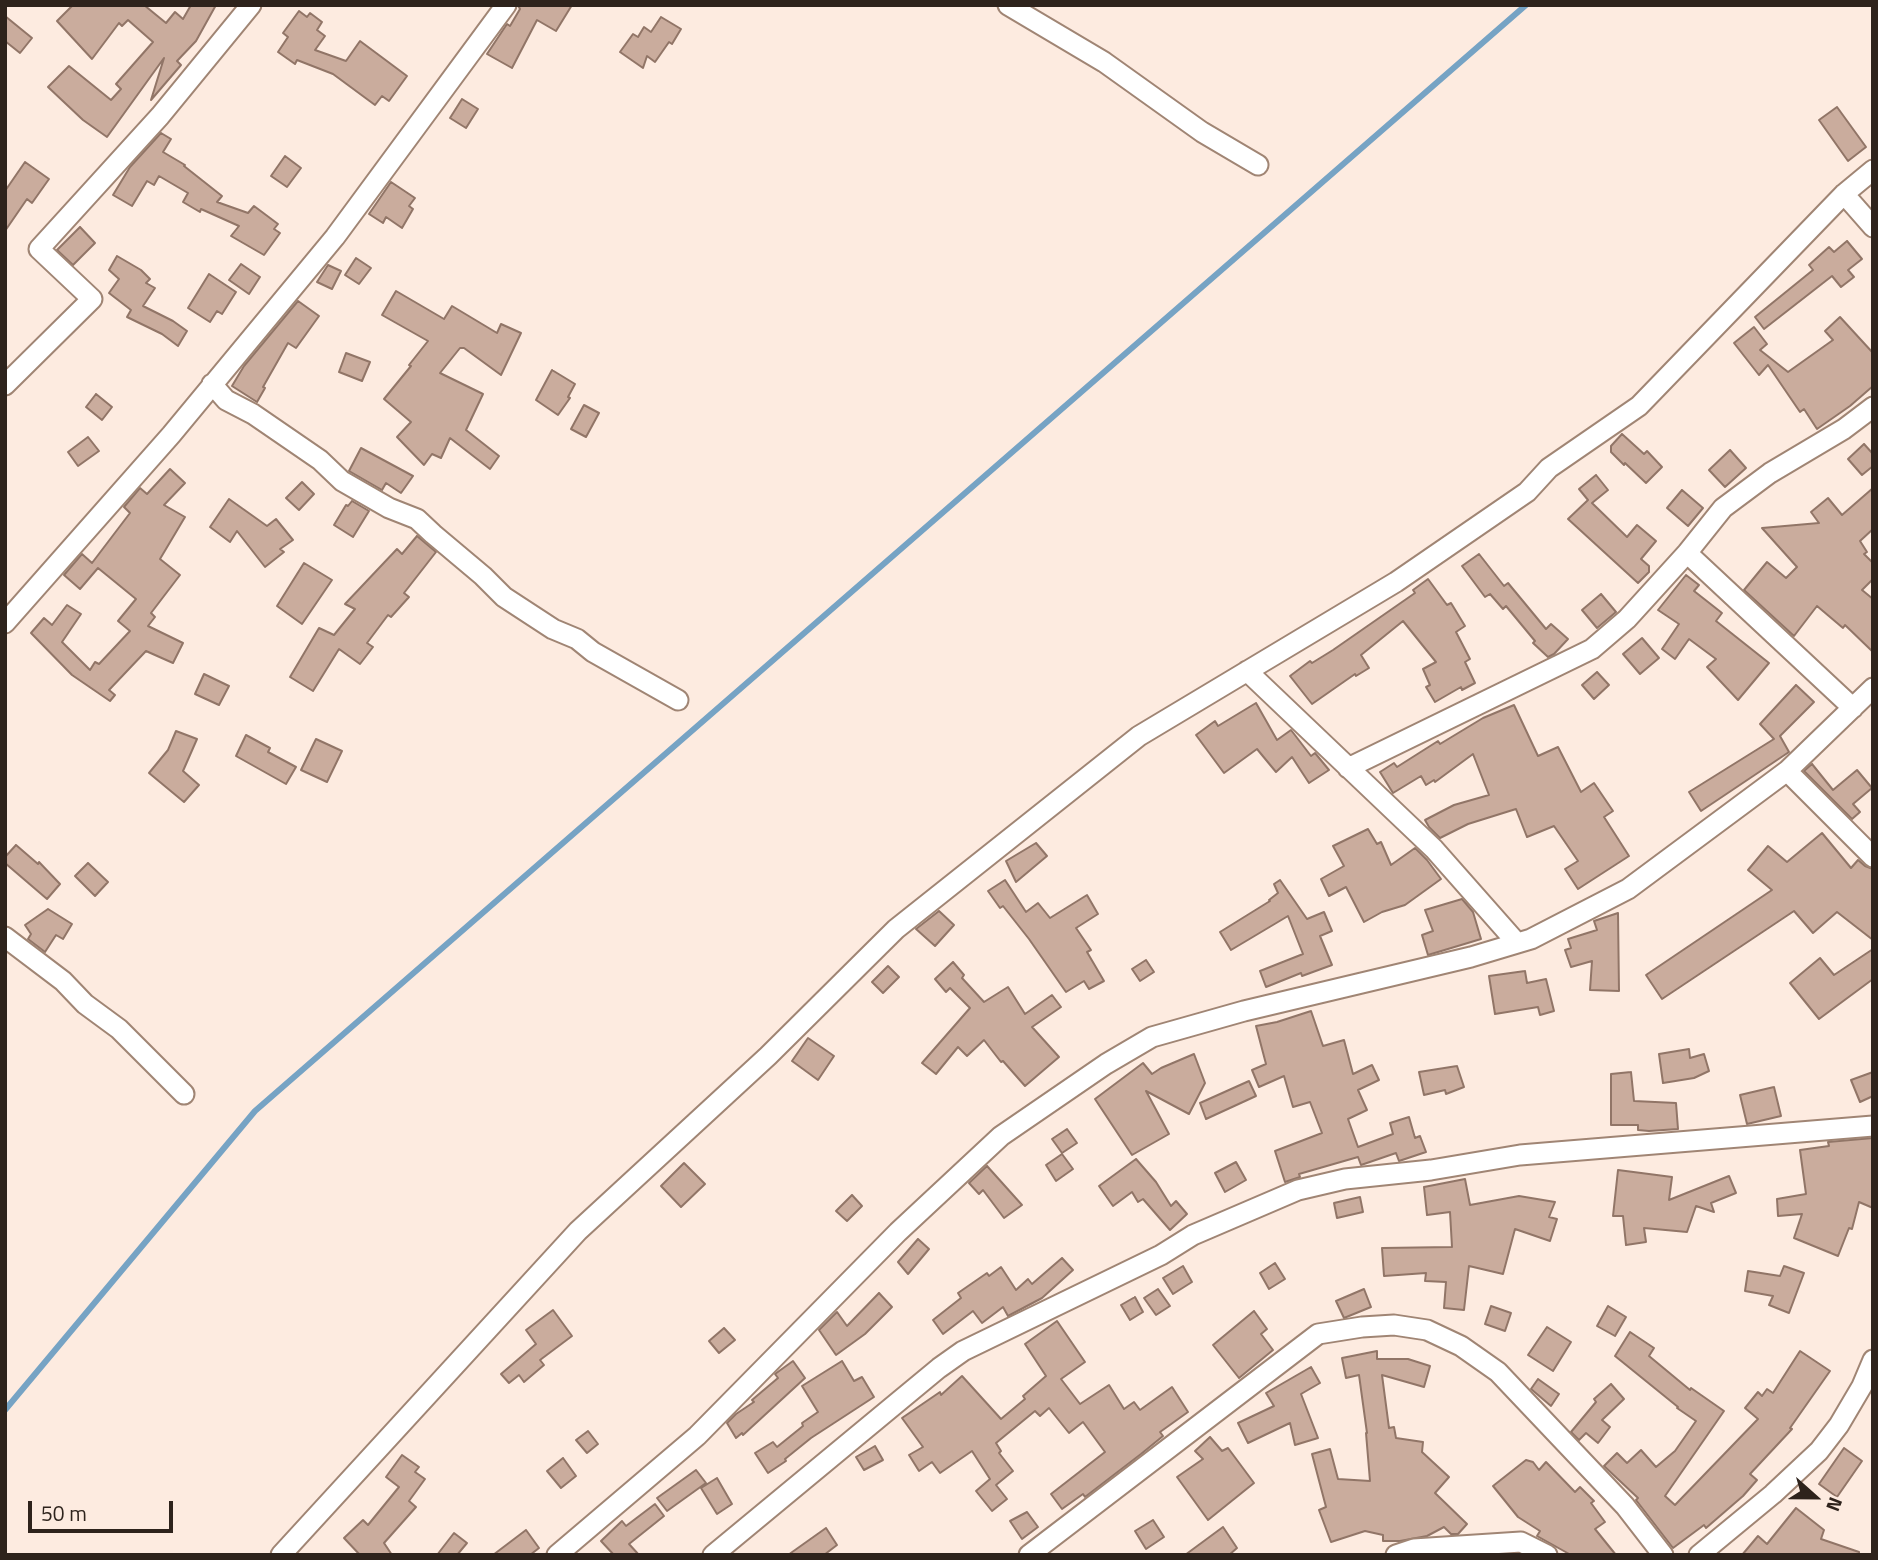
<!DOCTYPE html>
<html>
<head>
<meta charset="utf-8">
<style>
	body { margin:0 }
	#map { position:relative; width:1878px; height:1560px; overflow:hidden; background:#fdebe0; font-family:"Titillium Web",sans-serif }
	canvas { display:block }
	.frame { position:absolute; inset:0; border:7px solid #2e231c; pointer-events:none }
	.north { position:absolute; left:1780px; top:1462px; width:70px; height:70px; -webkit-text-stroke:5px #fdebe0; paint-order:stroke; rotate:111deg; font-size:19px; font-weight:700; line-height:28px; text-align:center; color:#2e231c }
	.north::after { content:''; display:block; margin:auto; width:24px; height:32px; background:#2e231c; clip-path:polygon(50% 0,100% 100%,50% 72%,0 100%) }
	.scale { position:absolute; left:28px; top:1501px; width:145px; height:32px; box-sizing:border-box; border:4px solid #2e231c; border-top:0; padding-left:9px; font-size:21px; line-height:24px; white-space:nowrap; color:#2e231c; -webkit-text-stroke:5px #fdebe0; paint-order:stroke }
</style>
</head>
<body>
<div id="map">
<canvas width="1878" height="1560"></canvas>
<div class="frame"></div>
<div class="north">N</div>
<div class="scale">50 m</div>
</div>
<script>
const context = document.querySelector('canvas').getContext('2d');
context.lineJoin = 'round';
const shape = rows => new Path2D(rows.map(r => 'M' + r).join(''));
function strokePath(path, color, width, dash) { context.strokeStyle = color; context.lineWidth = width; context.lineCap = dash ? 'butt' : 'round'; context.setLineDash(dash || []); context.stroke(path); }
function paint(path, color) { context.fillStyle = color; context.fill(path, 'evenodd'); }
const stream = shape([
	[5,1410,255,1111,1526,5]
]);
const building = shape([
	[73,5,144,5,166,23,175,12,183,19,191,5,216,5,196,41,177,61,181,65,151,100,164,58,107,137,83,120,48,87,69,66,111,100,121,89,116,84,153,42,128,20,122,26,119,23,92,59,57,21,73,5],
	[518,5,572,5,556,31,537,20,512,68,487,54,507,24,510,26,520,9,518,5],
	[299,11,307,17,310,13,322,22,317,30,325,36,315,50,346,61,360,41,407,76,389,101,382,96,375,105,333,74,297,60,295,64,278,52,288,37,283,33,299,11],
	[5,16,32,38,20,53,5,41,5,16],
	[661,17,681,29,672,44,669,42,655,62,647,56,643,68,620,52,633,34,638,37,644,27,651,32,661,17],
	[462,99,478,109,466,128,450,118,462,99],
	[1837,107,1866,147,1848,161,1819,120,1837,107],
	[161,133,171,139,163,152,185,165,184,166,222,196,217,202,248,213,254,206,278,224,274,229,280,233,264,255,231,236,239,226,201,209,200,212,183,202,188,193,159,176,154,185,147,181,132,206,113,195,130,167,161,133],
	[285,156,301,168,287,187,271,176,285,156],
	[25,162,49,179,32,203,27,199,5,231,5,191,25,162],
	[391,182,415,198,409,206,413,209,402,228,386,217,383,223,369,214,391,182],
	[80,227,95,243,73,265,57,250,80,227],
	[1847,241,1862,259,1848,270,1854,277,1841,287,1832,276,1764,329,1755,317,1813,270,1809,265,1829,247,1834,252,1847,241],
	[117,256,141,270,150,279,146,283,155,288,143,306,173,321,187,331,178,346,162,334,127,317,131,310,109,293,119,279,109,270,117,256],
	[356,258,371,268,359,284,345,275,356,258],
	[241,264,260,277,249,294,229,280,241,264],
	[328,265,341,271,332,289,317,282,328,265],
	[209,274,236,292,222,314,217,311,210,322,188,308,209,274],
	[396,291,444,319,452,306,497,333,501,324,521,333,501,375,464,348,460,348,440,373,483,394,466,430,499,456,490,469,450,438,441,458,432,454,424,465,397,437,411,422,384,399,411,366,409,365,428,341,382,315,396,291],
	[298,301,319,316,296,348,288,343,263,387,265,388,257,402,232,386,244,366,298,301],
	[1840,317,1873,353,1873,386,1850,406,1817,429,1804,409,1800,412,1768,365,1759,375,1734,343,1754,327,1767,344,1760,350,1788,372,1833,340,1825,331,1840,317],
	[346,353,370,362,362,381,339,372,346,353],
	[552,370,575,384,568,397,570,398,558,415,536,400,552,370],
	[96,394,112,407,102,420,86,407,96,394],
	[584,405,599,413,586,437,571,429,584,405],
	[1622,434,1644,454,1647,451,1662,467,1646,483,1625,463,1624,465,1611,452,1611,446,1622,434],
	[88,437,99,451,78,466,68,452,88,437],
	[1864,444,1873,454,1873,466,1862,475,1848,459,1864,444],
	[361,448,413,476,401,493,386,483,382,490,349,471,361,448],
	[1730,450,1746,468,1725,487,1709,470,1730,450],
	[170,469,185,483,164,505,185,517,160,559,180,575,151,613,155,617,148,626,183,643,173,663,146,651,109,690,115,695,110,701,72,675,31,633,44,618,52,625,67,605,81,614,62,642,90,670,95,662,99,664,130,631,118,621,136,599,98,568,80,589,64,575,82,554,92,563,130,513,124,507,140,488,147,494,170,469],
	[1596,475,1608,490,1592,503,1627,537,1637,525,1656,541,1641,559,1649,566,1649,572,1638,583,1568,519,1588,500,1579,489,1596,475],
	[302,482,314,494,299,510,286,498,302,482],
	[1873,488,1873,529,1860,541,1867,552,1864,554,1873,563,1873,579,1862,590,1873,599,1873,652,1845,625,1843,628,1817,606,1794,636,1744,590,1767,562,1786,578,1797,567,1762,528,1819,523,1811,512,1828,498,1842,515,1873,488],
	[1682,490,1703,508,1688,526,1667,508,1682,490],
	[229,499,267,526,276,519,293,540,280,549,284,552,265,567,237,531,230,542,210,527,229,499],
	[352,501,369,511,353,537,334,525,346,505,348,506,352,501],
	[417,536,436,552,404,593,409,597,391,617,388,615,367,643,373,647,360,664,339,649,313,691,290,677,319,628,334,635,355,609,345,604,397,549,402,554,417,536],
	[1479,554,1504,586,1508,583,1546,629,1551,624,1568,639,1554,654,1548,657,1533,643,1535,641,1506,606,1503,609,1490,594,1485,597,1462,566,1479,554],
	[304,563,332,580,302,624,277,606,304,563],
	[1686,575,1699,585,1694,591,1722,613,1716,621,1769,663,1738,700,1707,667,1716,659,1689,639,1675,659,1662,649,1679,624,1658,610,1686,575],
	[1428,579,1447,605,1451,603,1465,626,1456,632,1470,659,1465,662,1475,683,1462,690,1461,687,1435,702,1426,687,1430,685,1423,669,1436,662,1403,621,1361,655,1369,668,1356,676,1355,674,1312,704,1290,676,1310,661,1312,663,1333,650,1415,593,1413,590,1428,579],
	[1601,594,1616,612,1597,628,1582,610,1601,594],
	[1642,638,1659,658,1640,674,1623,654,1642,638],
	[1597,672,1609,685,1594,699,1582,685,1597,672],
	[204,674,229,686,219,705,195,694,204,674],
	[1796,685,1814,702,1780,736,1789,752,1701,811,1689,792,1774,739,1760,724,1796,685],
	[1256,703,1277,740,1291,730,1311,756,1315,753,1329,770,1309,783,1292,757,1276,772,1257,749,1224,773,1196,735,1215,721,1218,726,1256,703],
	[1514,705,1538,756,1558,747,1581,792,1594,783,1613,811,1604,817,1629,856,1578,889,1565,869,1578,861,1554,826,1527,837,1516,809,1468,824,1440,838,1429,827,1425,820,1454,805,1489,795,1473,754,1435,782,1434,780,1426,785,1421,776,1393,793,1380,772,1394,763,1397,767,1438,741,1440,744,1483,718,1514,705],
	[176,731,197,739,183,771,199,785,184,802,149,773,168,750,176,731],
	[246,735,270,748,268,752,296,767,286,784,236,756,246,735],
	[316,739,342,751,327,782,301,770,316,739],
	[1812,764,1833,790,1857,770,1872,788,1853,804,1860,812,1852,819,1804,771,1812,764],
	[1368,829,1377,844,1381,842,1391,865,1415,848,1427,860,1441,879,1405,905,1382,912,1364,922,1346,887,1329,896,1321,879,1344,866,1333,846,1368,829],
	[1822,833,1851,868,1858,860,1865,866,1873,869,1873,940,1837,912,1813,933,1794,911,1662,999,1646,975,1772,890,1748,870,1768,846,1787,862,1822,833],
	[1036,843,1047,856,1016,882,1006,861,1036,843],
	[16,845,38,864,39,862,60,884,47,899,5,863,5,857,16,845],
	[88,863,108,882,95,896,75,876,88,863],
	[1005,880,1026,912,1038,903,1050,918,1087,895,1098,914,1076,928,1091,950,1087,952,1104,981,1089,989,1084,981,1066,992,1029,939,1003,906,1000,908,988,891,1005,880],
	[1280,880,1307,919,1324,912,1332,931,1320,936,1332,965,1302,976,1301,973,1266,987,1260,971,1303,954,1288,916,1231,950,1220,932,1270,901,1269,900,1278,893,1274,884,1280,880],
	[1462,899,1473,912,1481,939,1428,955,1422,935,1433,931,1425,910,1462,899],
	[48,909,72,924,63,939,56,935,45,952,28,939,31,934,25,925,48,909],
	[939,911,954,925,935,946,916,929,939,911],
	[1618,913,1619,991,1590,990,1592,961,1571,967,1565,950,1571,948,1568,939,1597,930,1594,921,1618,913],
	[1873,949,1873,979,1819,1019,1790,983,1820,958,1834,975,1873,949],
	[1146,960,1154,972,1140,981,1132,969,1146,960],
	[953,962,964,975,962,978,984,1002,1008,987,1025,1014,1052,995,1061,1007,1032,1027,1059,1057,1025,1086,1003,1061,1001,1062,984,1040,967,1056,958,1047,936,1074,922,1063,970,1008,950,988,946,992,935,979,953,962],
	[888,966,899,977,883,993,872,982,888,966],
	[1525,971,1527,983,1546,979,1554,1011,1540,1015,1538,1007,1495,1014,1489,976,1525,971],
	[1311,1011,1323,1046,1344,1040,1353,1074,1372,1065,1379,1080,1358,1090,1367,1110,1348,1119,1358,1147,1393,1134,1390,1123,1409,1117,1415,1138,1420,1136,1426,1152,1399,1161,1396,1153,1361,1165,1358,1157,1299,1174,1300,1177,1285,1182,1275,1151,1322,1133,1310,1102,1293,1107,1284,1076,1259,1087,1252,1070,1266,1064,1256,1026,1277,1022,1311,1011],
	[808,1038,834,1056,818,1080,792,1061,808,1038],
	[1689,1049,1690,1058,1704,1054,1709,1071,1694,1078,1663,1083,1659,1054,1689,1049],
	[1194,1054,1205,1083,1189,1114,1146,1091,1169,1134,1132,1155,1095,1099,1143,1063,1152,1074,1161,1068,1194,1054],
	[1457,1066,1464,1087,1446,1094,1445,1090,1424,1095,1419,1072,1457,1066],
	[1631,1072,1634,1101,1676,1103,1678,1129,1649,1131,1638,1130,1638,1125,1611,1125,1611,1074,1631,1072],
	[1873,1072,1873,1096,1860,1102,1851,1080,1873,1072],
	[1249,1081,1256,1096,1206,1119,1200,1103,1249,1081],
	[1774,1087,1781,1116,1747,1124,1740,1095,1774,1087],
	[1067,1129,1077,1143,1062,1153,1052,1139,1067,1129],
	[1873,1138,1873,1208,1859,1202,1852,1229,1849,1228,1838,1256,1794,1238,1802,1214,1778,1216,1777,1199,1806,1194,1800,1150,1829,1146,1828,1142,1873,1138],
	[1062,1154,1073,1169,1056,1181,1046,1165,1062,1154],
	[1136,1159,1156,1182,1171,1206,1176,1201,1187,1214,1170,1230,1143,1199,1138,1202,1132,1192,1113,1206,1099,1186,1136,1159],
	[1236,1162,1246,1180,1225,1192,1215,1173,1236,1162],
	[684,1163,705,1184,681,1207,661,1186,684,1163],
	[987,1166,1022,1205,1004,1218,983,1190,979,1194,969,1183,987,1166],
	[1618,1170,1672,1177,1669,1200,1729,1176,1736,1193,1711,1203,1714,1212,1696,1206,1687,1232,1644,1228,1646,1242,1626,1245,1623,1216,1613,1216,1618,1170],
	[1465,1179,1470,1205,1519,1196,1555,1202,1549,1217,1557,1219,1550,1241,1515,1229,1503,1274,1469,1266,1464,1310,1444,1308,1446,1282,1425,1281,1426,1273,1384,1276,1382,1248,1452,1247,1450,1212,1427,1215,1424,1187,1465,1179],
	[852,1195,862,1206,847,1221,836,1211,852,1195],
	[1360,1197,1363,1212,1337,1218,1334,1203,1360,1197],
	[918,1239,929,1249,908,1274,898,1262,918,1239],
	[1062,1258,1073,1270,1042,1298,1008,1316,1003,1307,982,1323,973,1311,943,1334,933,1320,961,1298,958,1293,987,1273,989,1276,1001,1267,1016,1290,1028,1279,1032,1284,1062,1258],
	[1275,1263,1285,1279,1269,1289,1260,1273,1275,1263],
	[1183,1266,1192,1282,1173,1294,1163,1278,1183,1266],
	[1784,1266,1804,1273,1789,1313,1769,1305,1773,1296,1745,1291,1748,1271,1780,1276,1784,1266],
	[1158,1289,1170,1306,1156,1315,1144,1298,1158,1289],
	[1364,1289,1371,1307,1344,1318,1336,1301,1364,1289],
	[879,1293,892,1307,865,1334,836,1355,819,1330,837,1312,847,1326,879,1293],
	[1135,1297,1143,1312,1130,1320,1121,1305,1135,1297],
	[1491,1306,1511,1313,1505,1331,1485,1324,1491,1306],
	[1608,1306,1626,1317,1615,1336,1597,1326,1608,1306],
	[553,1310,572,1336,540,1360,544,1365,524,1382,519,1375,509,1383,501,1374,536,1344,526,1330,553,1310],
	[1254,1311,1267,1329,1261,1334,1273,1350,1239,1378,1213,1345,1254,1311],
	[1057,1321,1085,1362,1061,1379,1080,1404,1109,1385,1124,1409,1134,1402,1140,1410,1172,1387,1188,1412,1160,1432,1163,1436,1141,1454,1085,1497,1083,1494,1062,1509,1051,1494,1105,1452,1083,1422,1069,1433,1049,1408,1040,1416,1035,1411,996,1443,1001,1451,999,1453,1013,1471,996,1485,1007,1499,992,1511,976,1491,990,1479,972,1451,940,1473,932,1462,919,1471,909,1455,923,1447,902,1418,940,1392,941,1395,962,1376,1001,1419,1025,1399,1023,1396,1046,1376,1025,1344,1057,1321],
	[1547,1327,1571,1342,1553,1371,1528,1355,1547,1327],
	[724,1328,735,1340,719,1353,709,1341,724,1328],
	[1630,1332,1654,1348,1649,1356,1690,1390,1691,1388,1724,1411,1665,1496,1675,1505,1758,1419,1745,1408,1758,1392,1762,1396,1767,1389,1773,1393,1800,1351,1830,1371,1790,1428,1792,1429,1750,1474,1757,1480,1743,1496,1706,1528,1704,1525,1673,1548,1636,1500,1638,1498,1604,1466,1617,1453,1627,1463,1641,1450,1656,1467,1675,1451,1696,1421,1677,1408,1678,1407,1615,1356,1630,1332],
	[1377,1351,1377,1359,1408,1359,1430,1366,1424,1387,1382,1375,1389,1428,1394,1427,1396,1438,1423,1442,1422,1452,1449,1477,1435,1493,1467,1524,1458,1534,1451,1534,1444,1527,1427,1536,1400,1541,1383,1541,1383,1535,1365,1531,1331,1542,1319,1510,1326,1507,1312,1454,1330,1449,1338,1479,1370,1481,1366,1433,1367,1433,1359,1375,1346,1378,1342,1358,1377,1351],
	[793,1361,805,1378,743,1435,742,1433,736,1438,727,1423,736,1414,754,1402,752,1400,778,1378,775,1374,793,1361],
	[842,1361,854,1381,862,1377,874,1397,811,1438,785,1459,786,1461,768,1473,755,1453,773,1442,777,1447,803,1426,802,1423,818,1412,802,1386,842,1361],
	[1311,1367,1320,1383,1301,1394,1318,1438,1295,1445,1290,1423,1248,1443,1238,1423,1274,1406,1266,1393,1311,1367],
	[1538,1379,1559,1394,1551,1406,1531,1389,1538,1379],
	[1611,1384,1624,1399,1602,1420,1610,1427,1598,1443,1586,1433,1579,1440,1571,1432,1596,1402,1594,1399,1611,1384],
	[588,1431,598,1444,587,1453,576,1440,588,1431],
	[1210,1437,1222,1451,1228,1448,1254,1483,1208,1520,1177,1477,1203,1459,1195,1451,1210,1437],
	[875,1446,883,1460,864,1470,856,1457,875,1446],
	[1844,1448,1862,1461,1837,1497,1819,1484,1844,1448],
	[402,1455,419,1467,415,1472,425,1479,409,1501,416,1507,384,1543,392,1555,360,1555,344,1538,363,1520,368,1525,399,1487,386,1477,402,1455],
	[563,1458,576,1476,561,1488,547,1471,563,1458],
	[1526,1460,1533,1462,1539,1470,1546,1462,1575,1492,1580,1487,1594,1501,1591,1503,1605,1522,1595,1529,1616,1555,1571,1555,1537,1536,1540,1531,1518,1517,1493,1486,1526,1460],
	[696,1470,706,1483,667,1511,657,1498,696,1470],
	[717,1478,732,1504,717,1514,701,1488,717,1478],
	[655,1504,664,1516,629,1544,639,1555,614,1555,601,1541,622,1521,626,1526,655,1504],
	[1796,1508,1824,1530,1821,1539,1859,1552,1859,1555,1742,1555,1758,1536,1767,1544,1796,1508],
	[1027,1512,1038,1527,1022,1539,1010,1521,1027,1512],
	[1153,1520,1164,1537,1146,1549,1135,1531,1153,1520],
	[1223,1527,1237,1548,1229,1555,1185,1555,1223,1527],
	[826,1528,837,1545,824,1555,788,1555,826,1528],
	[526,1530,539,1548,530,1555,493,1555,526,1530],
	[454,1533,467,1543,457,1555,437,1555,454,1533]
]);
const minor = shape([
	[1008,5,1104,62,1202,132,1258,165],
	[1844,194,1873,227],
	[212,384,226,400,253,414,320,460,342,481,389,508,417,519,433,534,483,576,504,597,553,629,577,639,593,652,678,700],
	[5,385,92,299,39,249,160,116,251,5],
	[1687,553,1853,708],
	[5,623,171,435,335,237,506,5],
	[1247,671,1434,849,1517,943],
	[1348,768,1592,649,1627,619,1687,553,1723,508,1770,473,1844,429,1873,407],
	[1787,771,1873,857],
	[5,937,63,981,85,1004,119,1029,184,1094],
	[281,1555,578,1231,768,1056,896,929,1139,736,1396,582,1527,492,1549,468,1639,406,1844,194,1873,170],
	[557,1555,697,1436,898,1232,1001,1136,1106,1064,1152,1037,1244,1011,1471,957,1531,939,1628,889,1787,771,1873,688],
	[713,1555,939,1368,963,1351,1161,1255,1193,1235,1298,1190,1345,1179,1431,1170,1520,1155,1873,1126],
	[1029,1555,1318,1334,1362,1327,1394,1325,1427,1330,1461,1346,1498,1372,1625,1506,1663,1555],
	[1396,1555,1414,1549,1521,1542,1547,1555],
	[1699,1555,1773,1494,1819,1451,1839,1425,1862,1386,1873,1360]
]);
strokePath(stream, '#76a3c4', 6);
paint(building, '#caac9d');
strokePath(building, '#917567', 2);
strokePath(minor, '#a08574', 23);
strokePath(minor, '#fff', 19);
</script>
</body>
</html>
